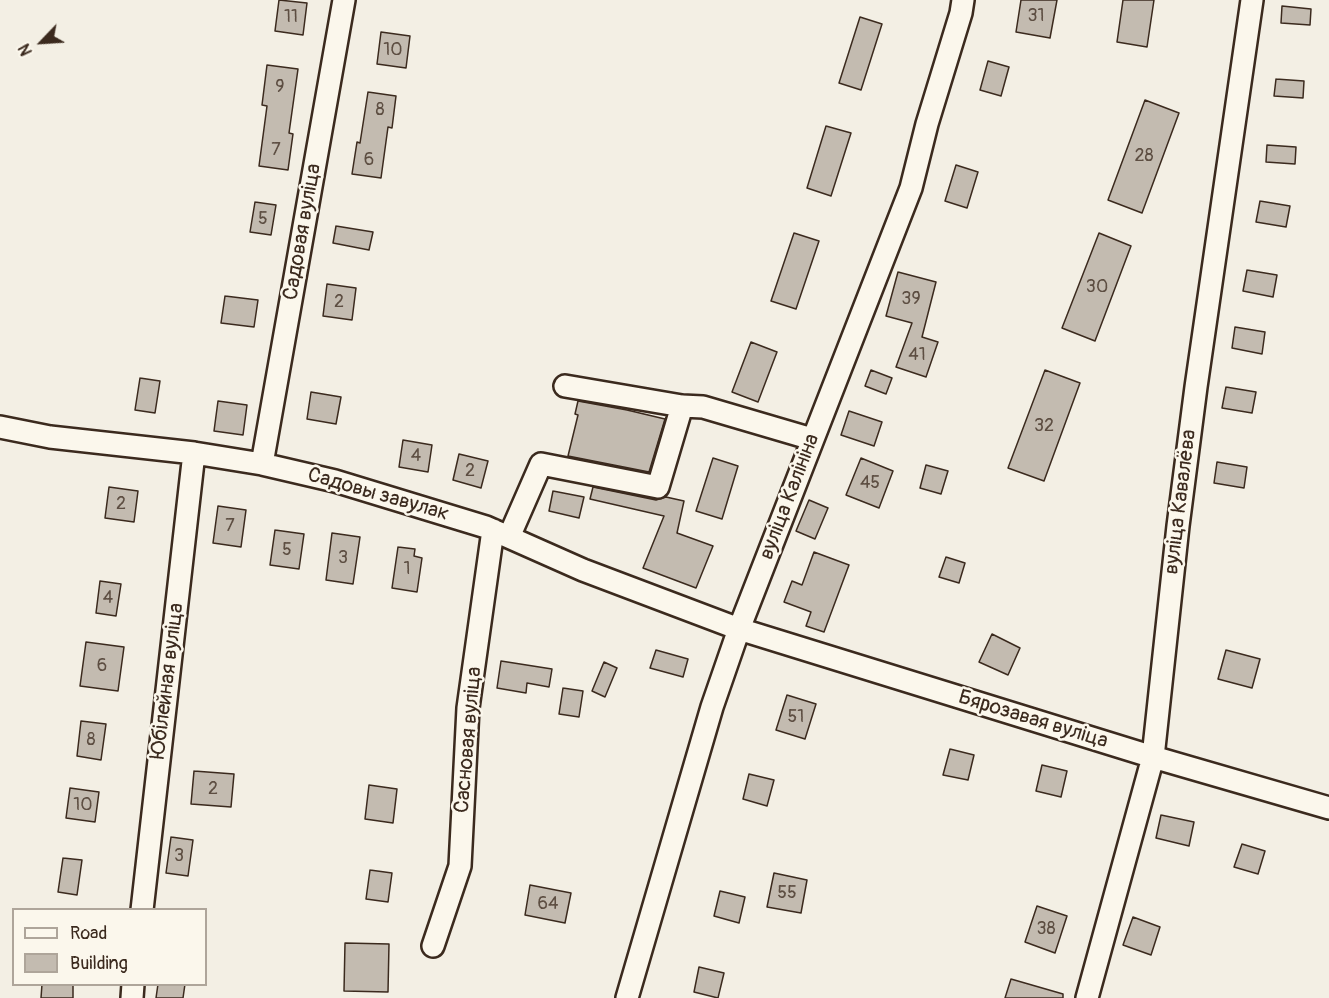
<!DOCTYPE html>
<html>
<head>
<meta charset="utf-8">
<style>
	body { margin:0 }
	#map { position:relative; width:1329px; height:998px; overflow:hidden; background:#f3efe4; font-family:Pangolin,sans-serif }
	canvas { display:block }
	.legend { position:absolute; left:12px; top:908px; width:195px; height:78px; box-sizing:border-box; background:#fbf7ec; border:2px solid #aea59a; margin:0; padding:8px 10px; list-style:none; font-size:18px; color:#3b2a1e }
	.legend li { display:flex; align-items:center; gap:12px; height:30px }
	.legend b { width:30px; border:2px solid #aea59a }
	.north { position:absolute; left:12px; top:12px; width:60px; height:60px; -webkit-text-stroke:4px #fbf7ec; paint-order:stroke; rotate:245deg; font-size:16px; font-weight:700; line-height:24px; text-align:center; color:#3b2a1e }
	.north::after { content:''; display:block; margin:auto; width:21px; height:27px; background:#3b2a1e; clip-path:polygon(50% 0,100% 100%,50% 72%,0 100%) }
</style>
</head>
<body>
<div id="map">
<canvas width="1329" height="998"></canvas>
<ul class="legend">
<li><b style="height:8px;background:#fbf7ec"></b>Road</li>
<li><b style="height:16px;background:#c3bbb0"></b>Building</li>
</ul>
<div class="north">N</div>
</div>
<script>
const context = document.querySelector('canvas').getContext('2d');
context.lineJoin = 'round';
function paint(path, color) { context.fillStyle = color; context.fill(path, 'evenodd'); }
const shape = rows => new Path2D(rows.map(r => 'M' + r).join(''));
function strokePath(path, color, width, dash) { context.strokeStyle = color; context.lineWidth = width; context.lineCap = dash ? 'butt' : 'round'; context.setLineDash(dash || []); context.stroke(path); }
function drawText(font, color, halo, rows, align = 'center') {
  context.font = font + ' Pangolin,sans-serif'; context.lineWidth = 5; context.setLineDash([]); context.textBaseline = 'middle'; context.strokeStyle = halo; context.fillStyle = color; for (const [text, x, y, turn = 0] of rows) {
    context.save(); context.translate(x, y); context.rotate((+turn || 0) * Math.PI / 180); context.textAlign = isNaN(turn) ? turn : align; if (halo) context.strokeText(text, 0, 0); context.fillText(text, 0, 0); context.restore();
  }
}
const building = shape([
	[279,0,307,3,303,35,275,31,279,0],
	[1021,0,1057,0,1050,38,1016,32,1021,0],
	[1123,0,1154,0,1147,47,1117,42,1123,0],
	[1282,6,1311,9,1310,25,1281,23,1282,6],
	[860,17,882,24,861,90,839,83,860,17],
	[381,32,410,36,406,68,377,64,381,32],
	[988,61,1009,67,1001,96,980,90,988,61],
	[267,65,298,69,289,133,293,134,288,170,259,166,267,106,262,105,267,65],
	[1276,79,1304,81,1303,98,1274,96,1276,79],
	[368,92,396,96,392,128,388,127,381,178,352,174,357,142,360,143,368,92],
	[1145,100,1179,113,1142,213,1108,200,1145,100],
	[826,126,851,133,831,196,807,188,826,126],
	[1267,145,1296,147,1295,164,1266,162,1267,145],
	[956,165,978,172,967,208,945,201,956,165],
	[1260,201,1290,206,1286,227,1256,222,1260,201],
	[255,202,276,205,271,235,250,232,255,202],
	[336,226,373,232,369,250,333,243,336,226],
	[794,233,819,241,796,309,771,301,794,233],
	[1099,233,1131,246,1095,341,1062,328,1099,233],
	[1247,270,1277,275,1273,297,1243,291,1247,270],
	[898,272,936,282,922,337,938,342,926,377,896,367,912,323,886,316,898,272],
	[327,284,356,288,352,320,323,316,327,284],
	[225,296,258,300,254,327,221,323,225,296],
	[1235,327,1265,332,1262,354,1232,348,1235,327],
	[751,342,777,352,758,402,732,392,751,342],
	[871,370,892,378,886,394,865,386,871,370],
	[1045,370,1080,383,1044,481,1008,468,1045,370],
	[140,378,160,381,155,413,135,410,140,378],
	[1226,387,1256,392,1252,413,1222,408,1226,387],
	[311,392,341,397,336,424,307,419,311,392],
	[218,401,247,405,243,435,214,431,218,401],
	[578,401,627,410,665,419,649,472,568,456,578,415,575,414,578,401],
	[849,411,882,422,874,446,841,435,849,411],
	[403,440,432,445,428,472,399,467,403,440],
	[459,454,488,461,481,488,453,480,459,454],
	[713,458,738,466,722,519,696,511,713,458],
	[861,458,893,471,879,508,846,495,861,458],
	[1217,462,1247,467,1244,488,1214,483,1217,462],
	[926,465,948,471,941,494,920,488,926,465],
	[109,487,138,491,134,522,105,518,109,487],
	[593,487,656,500,666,497,684,501,677,533,713,546,696,588,643,568,664,516,590,499,593,487],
	[553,491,584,497,579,518,549,511,553,491],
	[809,500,828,508,815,539,796,531,809,500],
	[218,506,246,510,241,547,213,543,218,506],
	[275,530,304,534,299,569,270,565,275,530],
	[332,533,360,537,353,584,326,580,332,533],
	[398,547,415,549,414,556,422,558,417,592,392,588,398,547],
	[814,552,849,565,824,632,806,626,811,612,784,602,792,581,802,585,814,552],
	[946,557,965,563,959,583,939,577,946,557],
	[100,581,121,584,116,616,96,613,100,581],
	[992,634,1020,648,1008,675,979,662,992,634],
	[86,642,124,647,118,691,80,686,86,642],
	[656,650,688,659,683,677,650,668,656,650],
	[1226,650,1260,659,1252,688,1218,679,1226,650],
	[501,661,552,669,549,687,527,683,526,693,497,688,501,661],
	[604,662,617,668,605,697,592,691,604,662],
	[563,688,583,691,579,717,559,714,563,688],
	[787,695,816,704,805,739,776,730,787,695],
	[81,721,106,724,101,760,77,756,81,721],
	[950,749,974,755,968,780,943,775,950,749],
	[1042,765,1067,771,1061,797,1036,791,1042,765],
	[194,771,234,774,231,807,191,804,194,771],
	[749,774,774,780,767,806,743,799,749,774],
	[369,785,397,789,393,823,365,819,369,785],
	[70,788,99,792,95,822,66,818,70,788],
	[1161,815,1194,822,1189,846,1156,838,1161,815],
	[171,837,193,840,188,876,166,873,171,837],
	[1242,844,1265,851,1258,874,1234,867,1242,844],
	[63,858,82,860,77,895,58,892,63,858],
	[370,870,392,873,388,902,366,899,370,870],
	[774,873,807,880,801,913,767,907,774,873],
	[530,885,571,893,565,923,525,915,530,885],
	[720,891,745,897,739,923,714,916,720,891],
	[1037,906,1067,916,1055,953,1025,942,1037,906],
	[1133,917,1160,927,1151,955,1123,945,1133,917],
	[345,943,389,944,388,992,344,991,345,943],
	[699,967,724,973,718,998,694,992,699,967],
	[1011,979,1063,994,1063,998,1005,998,1011,979],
	[42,984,73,984,73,998,41,998,42,984],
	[158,984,185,984,183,998,156,998,158,984]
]);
const minor = shape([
	[565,386,682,406,703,407,812,439],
	[0,427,50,437,194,453,262,464,335,481,486,527,583,570,739,629,1153,757,1329,808],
	[262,464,344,0],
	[509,537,541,464,658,487,682,406],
	[142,910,194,453],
	[433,946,460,866,468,708,493,530],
	[132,998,133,984],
	[627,998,712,707,739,629,911,188,927,124,961,13,963,0],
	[1087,998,1153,757,1178,526,1196,387,1252,0]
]);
const numberNames = [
	["31",1036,16],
	["11",291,17],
	["10",393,50],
	["9",280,87],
	["8",380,110],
	["7",276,150],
	["28",1144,156],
	["6",369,160],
	["5",263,219],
	["30",1097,287],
	["39",911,299],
	["2",339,302],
	["41",917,355],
	["32",1044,426],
	["4",416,456],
	["2",470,471],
	["45",870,483],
	["2",121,504],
	["7",230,526],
	["5",287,550],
	["3",343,558],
	["1",407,569],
	["4",108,598],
	["6",102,666],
	["51",796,717],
	["8",91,740],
	["2",213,789],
	["10",83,805],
	["3",179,856],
	["55",787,893],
	["64",548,904],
	["38",1046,929]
];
const streetNames = [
	["Садовая вуліца",303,232,-80],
	["Садовы завулак",378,495,16],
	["вуліца Калініна",790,497,-69],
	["вуліца Кавалёва",1181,502,-83],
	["Юбілейная вуліца",168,681,-83],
	["Бярозавая вуліца",1033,720,17],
	["Сасновая вуліца",469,740,-85]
];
paint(building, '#c3bbb0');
strokePath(building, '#3b2a1e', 1.5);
strokePath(minor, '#3b2a1e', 26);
strokePath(minor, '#fbf7ec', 21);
drawText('18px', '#5d4e42', null, numberNames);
drawText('21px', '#3b2a1e', '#fbf7ec', streetNames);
</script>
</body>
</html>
